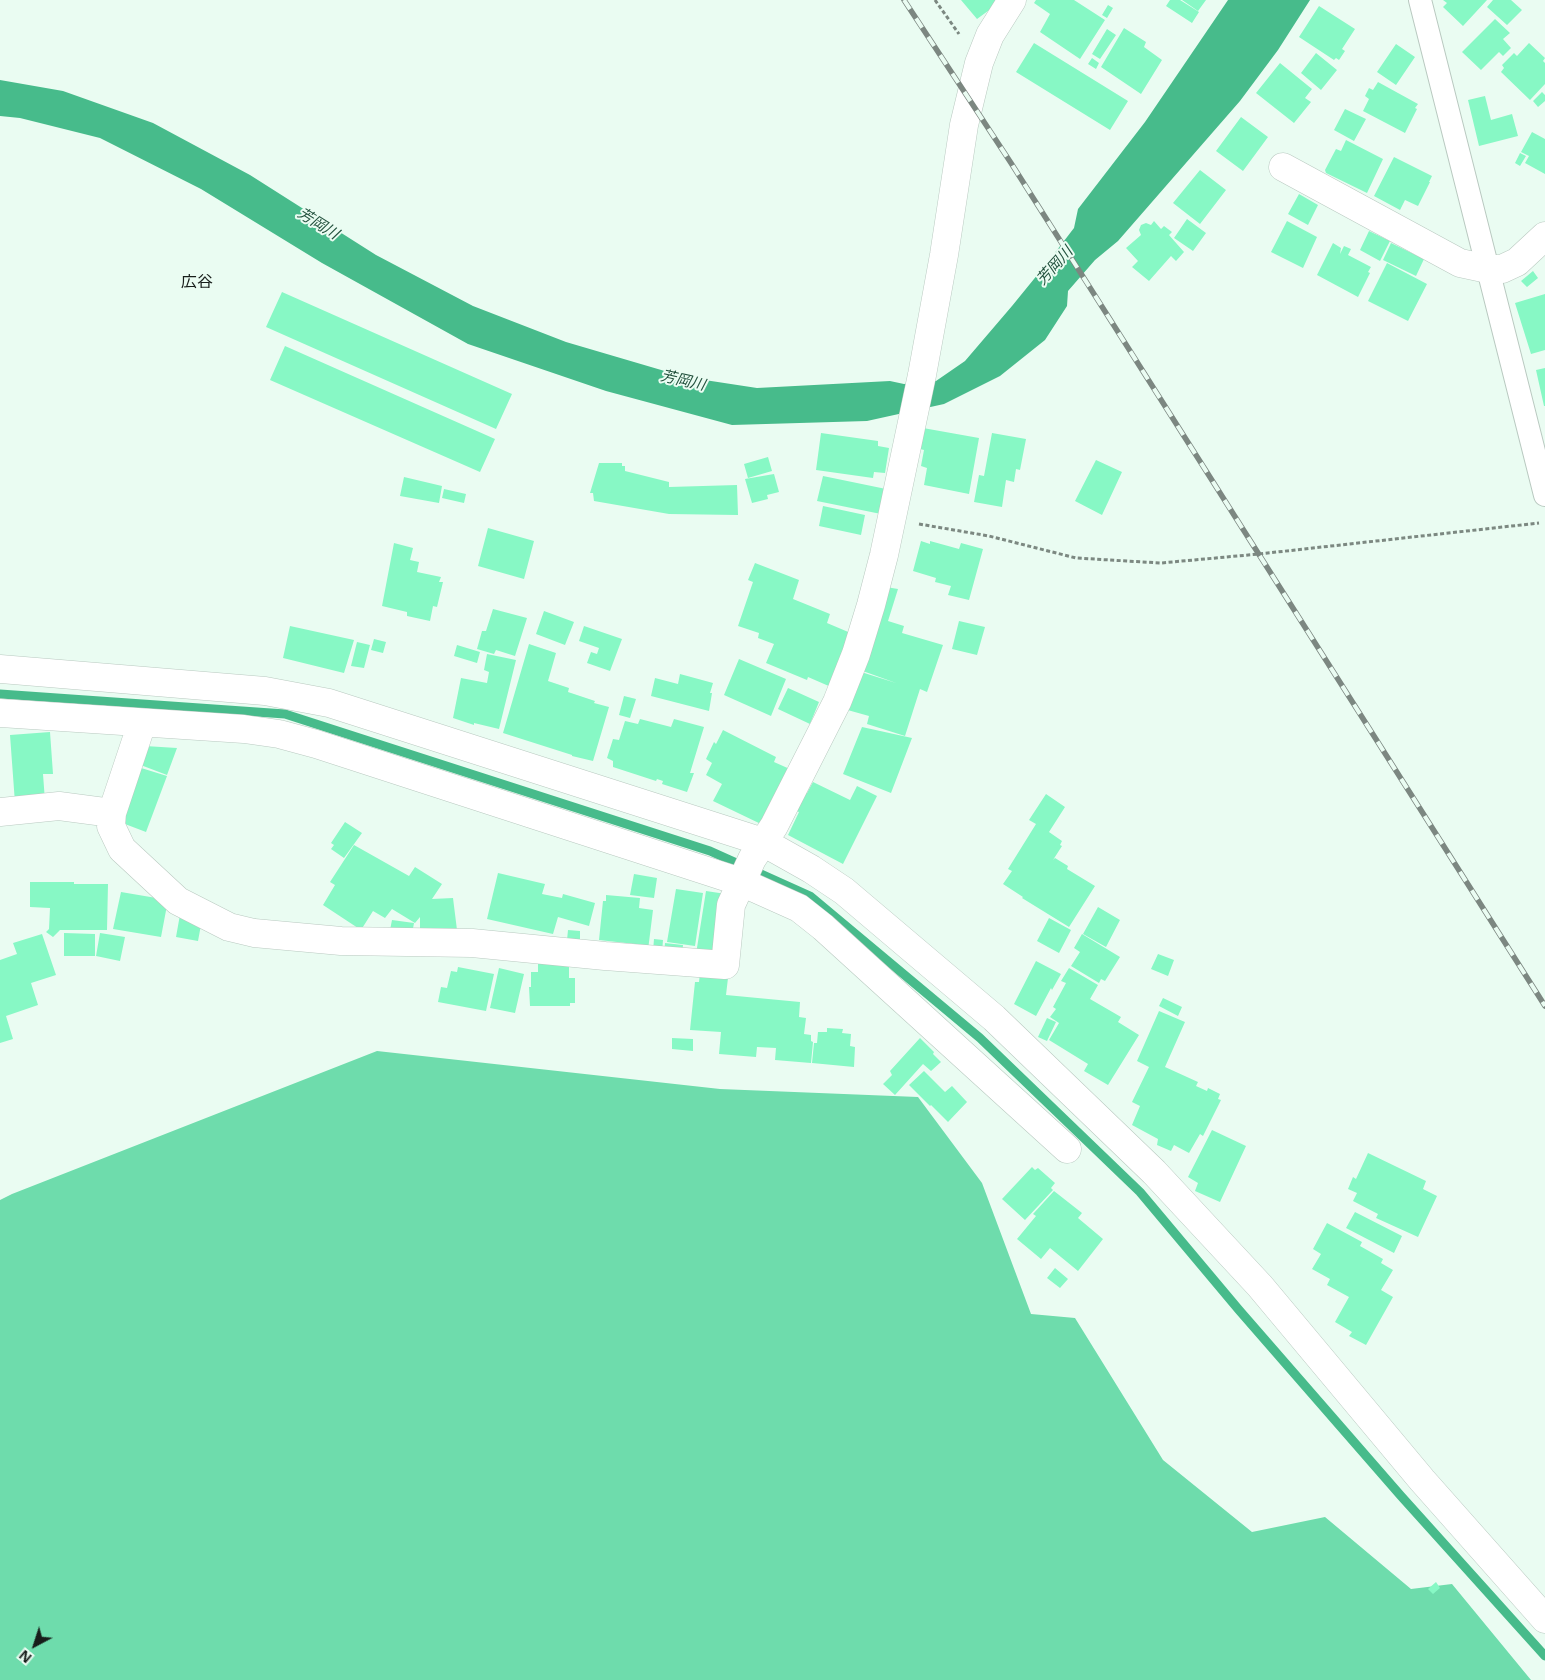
<!DOCTYPE html>
<html>
<head>
<meta charset="utf-8">
<style>
	body { margin:0 }
	#map { position:relative; width:1545px; height:1680px; overflow:hidden; background:#eafcf2; font-family:"Open Sans",sans-serif }
	canvas { display:block }
	.north { position:absolute; left:10px; top:1620px; width:50px; height:50px; -webkit-text-stroke:4px #eafcf2; paint-order:stroke; rotate:220deg; font-size:14px; font-weight:700; line-height:20px; text-align:center; color:#171d1a }
	.north::after { content:''; display:block; margin:auto; width:18px; height:22px; background:#171d1a; clip-path:polygon(50% 0,100% 100%,50% 72%,0 100%) }
</style>
</head>
<body>
<div id="map">
<canvas width="1545" height="1680"></canvas>
<div class="north">N</div>
</div>
<script>
const context = document.querySelector('canvas').getContext('2d');
context.lineJoin = 'round';
function paint(path, color) { context.fillStyle = color; context.fill(path, 'evenodd'); }
const shape = rows => new Path2D(rows.map(r => 'M' + r).join(''));
function strokePath(path, color, width, dash) { context.strokeStyle = color; context.lineWidth = width; context.lineCap = dash ? 'butt' : 'round'; context.setLineDash(dash || []); context.stroke(path); }
function drawText(font, color, halo, rows, align = 'center') {
  context.font = font + ' "Open Sans","Noto Sans JP",sans-serif'; context.lineWidth = 4; context.setLineDash([]); context.textBaseline = 'middle'; context.strokeStyle = halo; context.fillStyle = color; for (const [text, x, y, turn = 0] of rows) {
    context.save(); context.translate(x, y); context.rotate((+turn || 0) * Math.PI / 180); context.textAlign = isNaN(turn) ? turn : align; if (halo) context.strokeText(text, 0, 0); context.fillText(text, 0, 0); context.restore();
  }
}
const green = shape([
	[377,1051,720,1089,918,1097,982,1183,1031,1314,1075,1318,1163,1460,1252,1532,1325,1517,1411,1589,1452,1584,1531,1680,0,1680,0,1200,12,1194]
]);
const water = shape([
	[1228,0,1310,0,1278,50,1240,101,1118,241,1095,260,1068,291,1067,306,1045,340,1000,376,944,404,867,421,732,425,606,391,468,344,322,263,201,189,100,138,20,118,0,116,0,80,63,91,153,123,250,175,376,255,473,306,566,342,685,377,757,388,890,381,904,384,936,381,965,361,1012,306,1047,263,1074,228,1078,209,1145,122]
]);
const stream = shape([
	[0,694,285,714,710,851,810,896,980,1038,1140,1192,1239,1310,1401,1496,1545,1656]
]);
const building = shape([
	[961,0,998,0,992,8,977,19],
	[1036,0,1074,0,1105,20,1080,59,1040,32,1050,14,1034,3],
	[1170,0,1180,0,1199,12,1192,23,1166,6],
	[1182,0,1206,0,1198,11],
	[1443,0,1487,0,1463,26,1443,7,1447,3],
	[1493,0,1511,0,1522,10,1507,25,1487,7],
	[1108,5,1113,8,1107,18,1102,15],
	[1319,6,1355,29,1342,49,1345,51,1339,60,1336,58,1334,60,1299,37],
	[1495,19,1510,33,1503,39,1511,48,1503,56,1499,52,1481,70,1462,52],
	[1124,28,1146,42,1144,47,1162,60,1141,94,1101,67],
	[1107,29,1116,35,1100,59,1092,54],
	[1034,43,1128,101,1110,130,1016,72],
	[1529,43,1545,58,1543,61,1545,63,1545,84,1530,100,1501,72,1504,68,1502,65,1514,53,1517,56],
	[1396,44,1415,57,1396,85,1377,72],
	[1316,53,1337,70,1321,90,1301,73],
	[1092,58,1099,63,1096,69,1088,64],
	[1280,63,1312,89,1305,98,1311,102,1294,123,1256,93],
	[1378,82,1418,104,1415,108,1417,109,1405,133,1363,111,1369,99,1365,96,1369,88,1373,90],
	[1542,92,1545,95,1545,101,1538,107,1533,101],
	[1485,96,1491,120,1512,114,1518,136,1479,146,1468,100],
	[1345,109,1366,119,1354,141,1334,130],
	[1241,117,1268,137,1243,171,1216,151],
	[1532,132,1545,139,1545,174,1525,163,1529,156,1521,152],
	[1346,140,1383,159,1367,193,1326,173,1325,170,1336,149,1341,151],
	[1520,153,1526,156,1520,166,1515,163],
	[1394,157,1432,176,1429,182,1430,182,1418,206,1405,200,1400,210,1374,196],
	[1200,170,1226,190,1200,224,1173,203],
	[1299,194,1318,205,1308,225,1288,214],
	[1187,219,1206,233,1193,251,1174,238],
	[1154,221,1161,229,1164,226,1172,232,1169,235,1184,252,1176,261,1171,256,1149,281,1132,267,1138,261,1126,248,1141,235,1139,230,1141,225,1146,223,1151,225],
	[1287,221,1317,237,1303,268,1271,252],
	[1369,231,1390,241,1380,261,1360,250],
	[1333,243,1341,248,1340,254,1344,246,1351,249,1348,255,1371,267,1368,272,1370,273,1358,297,1317,275],
	[1391,243,1424,259,1416,276,1383,260],
	[1387,263,1427,284,1408,321,1368,301],
	[1533,271,1538,278,1527,287,1521,281],
	[282,292,512,394,496,429,266,327],
	[1545,294,1545,350,1531,354,1515,303],
	[285,346,495,439,480,472,270,380],
	[1545,368,1545,406,1544,406,1536,370],
	[923,428,979,438,969,494,924,485,927,468,921,466,924,450,920,449],
	[821,433,878,441,878,446,889,448,885,473,874,472,873,478,816,470],
	[992,433,1026,439,1020,470,1016,469,1014,482,1006,480,1002,507,974,502,979,475,984,476],
	[768,457,772,471,748,478,744,464],
	[1096,460,1122,472,1102,515,1075,501],
	[599,463,622,463,622,466,625,466,625,471,669,482,669,487,737,485,738,515,669,514,594,501,593,493,590,493],
	[774,474,779,492,767,495,768,499,752,503,745,479],
	[823,476,886,489,881,514,817,501],
	[404,477,442,486,439,503,400,496],
	[444,489,466,494,464,503,442,498],
	[823,506,865,515,861,535,819,526],
	[488,528,534,541,524,579,478,566],
	[921,541,930,544,930,541,959,549,961,543,983,549,969,600,948,595,951,586,935,582,936,578,913,571],
	[394,543,413,548,410,560,419,562,417,572,441,577,439,582,443,582,437,607,433,606,430,621,407,616,407,612,382,606],
	[755,563,799,580,793,599,830,614,827,623,853,634,831,687,808,677,807,680,766,663,774,644,758,638,759,633,738,626,753,582,748,580],
	[886,587,898,589,888,621,904,626,902,633,943,645,927,692,920,689,905,736,867,724,869,716,844,709,858,671,896,683,860,670],
	[493,609,527,618,515,656,496,650,494,654,477,649,482,631,486,631],
	[544,611,574,622,565,645,536,634],
	[959,621,985,627,977,655,952,649],
	[290,626,354,640,344,673,283,658],
	[584,626,622,639,610,671,587,663,591,652,597,654,599,648,579,641],
	[374,639,386,642,383,653,371,650],
	[357,642,370,645,364,668,351,666],
	[529,644,556,653,548,681,569,688,568,692,595,701,594,703,609,707,593,761,572,756,572,755,503,733],
	[457,645,480,652,477,663,454,656],
	[487,654,516,660,499,729,474,723,474,725,453,718,461,678,487,683,489,672,484,670],
	[739,659,786,679,771,716,724,695],
	[680,674,713,683,710,693,712,693,709,711,651,696,655,678,678,684],
	[788,688,819,702,810,724,778,709],
	[624,696,636,699,630,718,619,715],
	[640,719,671,727,674,719,704,727,690,773,694,773,687,792,662,784,663,781,657,779,656,781,613,767,613,761,607,758,613,739,619,740,625,721,638,724],
	[862,727,912,738,891,793,843,774],
	[723,730,776,757,774,762,792,770,763,825,713,801,722,784,706,775,712,763,706,759,714,742,716,744],
	[50,732,53,774,43,774,45,801,15,803,10,735],
	[145,746,177,748,167,775,138,764],
	[138,767,167,776,146,832,117,821],
	[813,782,850,800,857,786,877,796,843,864,788,835,799,812,794,810,803,791,807,793],
	[1046,794,1065,807,1049,832,1062,841,1060,845,1062,846,1053,860,1055,858,1068,866,1067,869,1095,886,1069,927,1022,898,1023,897,1003,884,1012,871,1008,869,1036,824,1029,820],
	[345,822,362,833,344,858,331,849,334,845,331,843],
	[354,845,409,876,415,867,442,884,432,899,453,898,457,930,420,931,420,917,415,923,392,909,385,918,373,911,361,930,323,905,335,885,330,882],
	[498,873,545,884,542,894,562,898,563,894,595,903,589,926,558,917,553,934,487,919],
	[634,874,657,878,654,898,630,895],
	[30,882,74,882,74,884,108,884,107,930,60,930,53,937,46,932,49,929,50,908,30,907],
	[676,889,703,893,695,946,667,942],
	[706,891,726,894,718,956,696,954],
	[121,892,168,900,161,937,113,929],
	[606,895,640,898,639,908,653,910,648,950,635,949,635,944,599,940,603,901,606,901],
	[1098,907,1120,920,1106,947,1083,934],
	[181,909,203,914,198,941,176,937],
	[1049,918,1071,930,1059,953,1037,941],
	[392,920,414,923,412,934,390,930],
	[568,930,580,931,580,941,567,940],
	[64,933,95,934,95,956,64,956],
	[100,933,125,937,120,961,96,956],
	[42,934,56,975,31,983,38,1005,6,1016,13,1039,0,1043,0,960,17,954,13,943],
	[1082,934,1120,957,1105,981,1101,979,1099,983,1071,966,1080,952,1074,948],
	[654,939,663,940,662,952,653,951],
	[665,943,683,945,682,955,664,953],
	[569,954,569,978,575,978,575,1003,570,1003,570,1006,530,1006,529,987,531,987,531,972,538,972,538,960],
	[1158,954,1174,960,1168,976,1151,969],
	[1036,961,1061,974,1052,990,1051,988,1036,1016,1014,1004],
	[458,967,494,974,486,1011,438,1002,441,987,447,988,451,971,457,972],
	[499,968,524,974,515,1013,490,1008],
	[1069,968,1098,985,1090,999,1121,1017,1118,1022,1139,1035,1108,1085,1084,1071,1088,1064,1049,1040,1059,1023,1050,1017,1056,1009,1053,1007,1066,983,1061,981],
	[700,973,728,978,726,995,800,1002,799,1017,806,1018,804,1034,811,1035,811,1041,813,1042,811,1063,775,1060,776,1048,757,1047,756,1057,719,1054,721,1032,690,1030,695,982,699,982],
	[1163,998,1182,1007,1178,1016,1159,1006],
	[1159,1011,1185,1022,1165,1067,1198,1082,1196,1086,1207,1091,1208,1088,1220,1094,1218,1099,1221,1100,1203,1136,1200,1134,1189,1153,1174,1145,1171,1151,1157,1145,1158,1139,1132,1125,1140,1106,1132,1102,1149,1067,1137,1061],
	[1047,1018,1056,1022,1047,1041,1038,1037],
	[827,1028,843,1029,842,1033,851,1034,850,1046,855,1047,854,1067,812,1063,814,1043,817,1043,818,1032,827,1032],
	[672,1038,693,1039,693,1051,672,1049],
	[920,1038,934,1052,933,1054,941,1062,931,1071,923,1064,895,1095,883,1084,892,1075,890,1071],
	[924,1071,945,1092,952,1086,967,1102,948,1122,931,1105,930,1106,909,1085],
	[1212,1130,1246,1146,1220,1202,1195,1191,1198,1183,1188,1177],
	[1368,1153,1426,1181,1423,1189,1437,1196,1418,1237,1376,1218,1378,1214,1353,1201,1357,1193,1348,1189,1353,1177,1356,1179],
	[1032,1167,1035,1170,1038,1168,1055,1183,1051,1188,1053,1190,1025,1220,1002,1199],
	[1054,1191,1082,1213,1078,1218,1103,1239,1078,1271,1050,1248,1041,1259,1017,1239,1036,1216,1033,1214],
	[1355,1212,1402,1236,1394,1253,1346,1228],
	[1327,1223,1362,1242,1360,1246,1383,1259,1381,1263,1393,1270,1381,1290,1393,1297,1366,1345,1349,1336,1352,1332,1335,1322,1349,1297,1327,1285,1330,1279,1312,1269,1321,1254,1313,1249],
	[1055,1268,1068,1279,1060,1288,1047,1278],
	[1436,1582,1440,1588,1433,1594,1428,1589]
]);
const path = shape([
	[935,0,959,34],
	[919,524,989,536,1076,558,1161,563,1259,554,1539,523]
]);
const pedestrian = shape([
	[1420,0,1545,495]
]);
const minor = shape([
	[1283,167,1460,263,1488,269,1502,269,1517,262,1545,236],
	[0,669,265,691,329,703,763,842,811,869,844,891,994,1018,1154,1172,1260,1286,1422,1480,1545,1619],
	[0,713,244,729,279,734,316,744,741,882,799,908,823,927,1067,1149],
	[142,723,112,813,111,826,122,849,178,901,229,927,254,933,341,941,472,943,605,956,725,965,731,905,752,859,774,826,837,702,856,654,871,605,884,555,922,375,944,255,964,125,979,63,990,35,1012,0],
	[0,812,59,806,112,813]
]);
const rail = shape([
	[904,0,1011,163,1545,1006]
]);
const waterNames = [
	["芳岡川",318,224,32],
	["芳岡川",1055,266,-48],
	["芳岡川",683,381,13]
];
const quarterNames = [
	["広谷",197,282]
];
paint(green, '#6edcac');
paint(water, '#47bb8b');
strokePath(stream, '#47bb8b', 9);
paint(building, '#87f8c5');
strokePath(pedestrian, '#b9c9c0', 24);
strokePath(minor, '#b9c9c0', 29);
strokePath(path, '#7c8881', 3, [4, 2.5]);
strokePath(pedestrian, '#fff', 22);
strokePath(minor, '#fff', 28);
strokePath(rail, '#7c8781', 5.5);
strokePath(rail, '#eafcf2', 4, [11]);
drawText('italic 15px', '#22513d', '#eafcf2', waterNames);
drawText('16px', '#171d1a', '#eafcf2', quarterNames);
</script>
</body>
</html>
